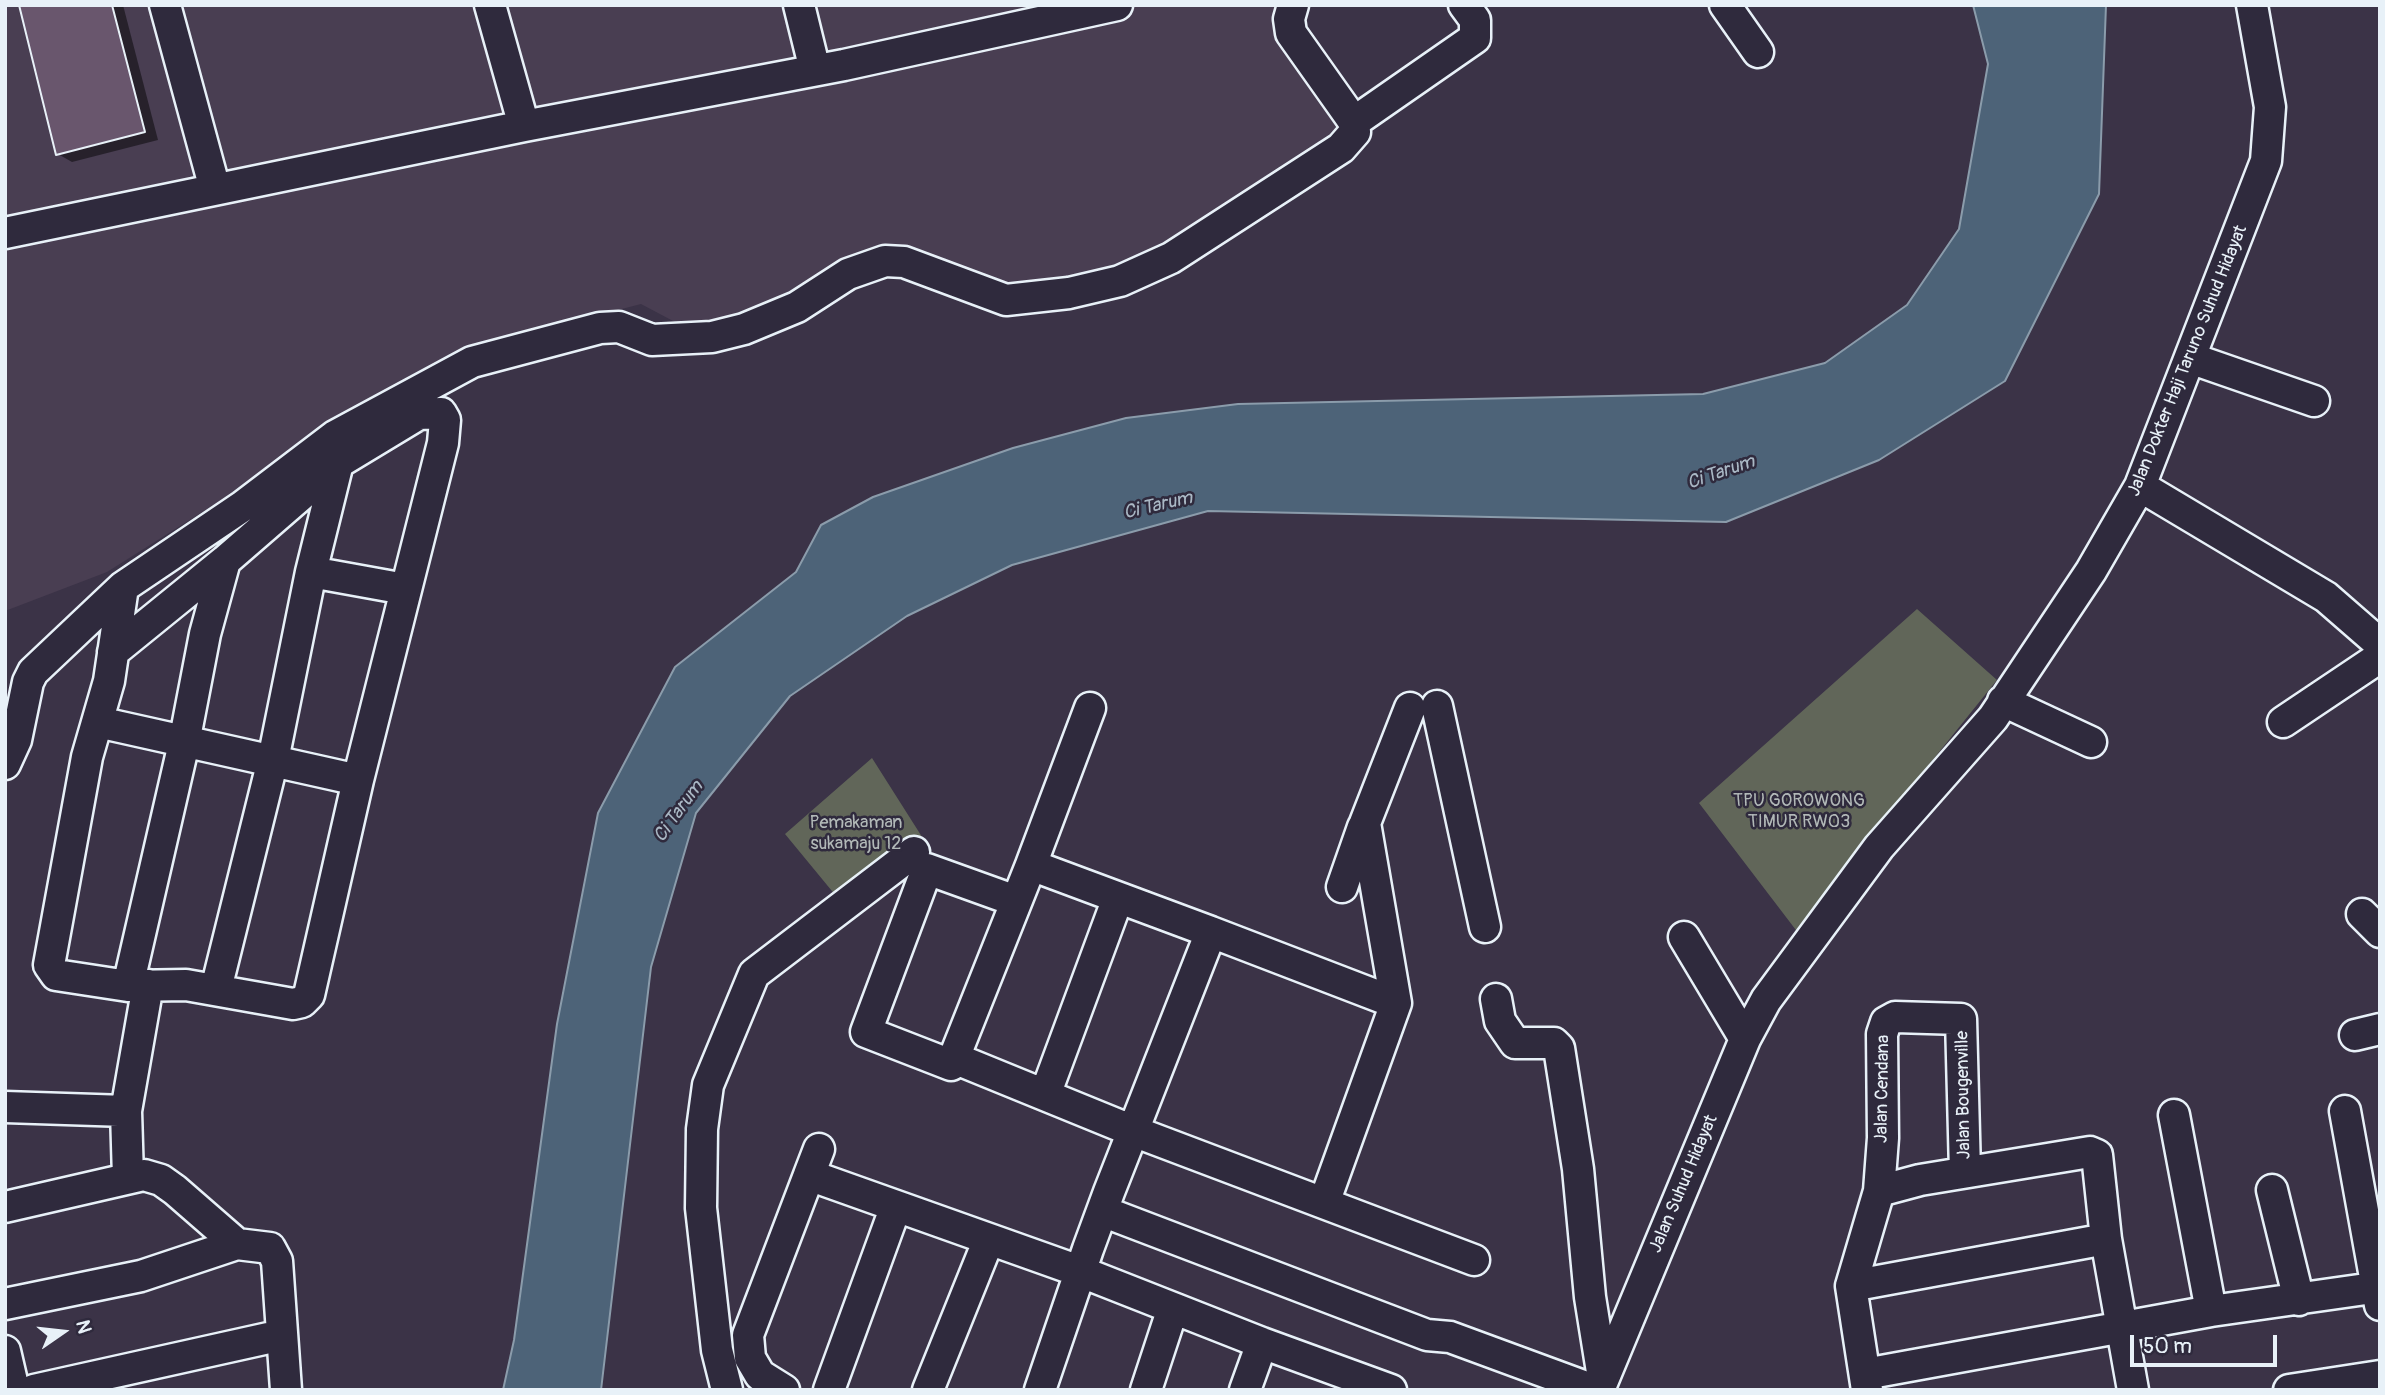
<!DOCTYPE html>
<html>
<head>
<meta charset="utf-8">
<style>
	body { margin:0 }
	#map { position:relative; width:2385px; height:1395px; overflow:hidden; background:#3b3347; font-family:Pangolin,sans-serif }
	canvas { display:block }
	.frame { position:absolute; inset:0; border:7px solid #e8f1f8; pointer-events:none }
	.north { position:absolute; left:28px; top:1297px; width:70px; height:70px; -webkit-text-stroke:5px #2f2a3d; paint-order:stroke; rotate:76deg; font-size:19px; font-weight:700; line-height:28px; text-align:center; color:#e8f1f8 }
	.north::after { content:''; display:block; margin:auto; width:24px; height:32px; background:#e8f1f8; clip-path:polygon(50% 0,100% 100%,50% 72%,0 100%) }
	.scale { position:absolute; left:2130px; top:1335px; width:147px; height:32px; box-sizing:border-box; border:4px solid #e8f1f8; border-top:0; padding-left:9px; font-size:21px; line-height:24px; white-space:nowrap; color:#e8f1f8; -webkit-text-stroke:5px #2f2a3d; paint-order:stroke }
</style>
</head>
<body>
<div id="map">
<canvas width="2385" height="1395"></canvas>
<div class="frame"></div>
<div class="north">N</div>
<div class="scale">50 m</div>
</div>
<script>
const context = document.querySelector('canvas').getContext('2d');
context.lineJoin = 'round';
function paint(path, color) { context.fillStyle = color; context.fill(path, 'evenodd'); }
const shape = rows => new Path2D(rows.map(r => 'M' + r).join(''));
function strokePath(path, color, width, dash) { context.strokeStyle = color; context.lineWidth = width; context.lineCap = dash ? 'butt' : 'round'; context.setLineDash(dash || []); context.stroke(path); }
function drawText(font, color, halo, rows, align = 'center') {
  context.font = font + ' Pangolin,sans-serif'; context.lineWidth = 5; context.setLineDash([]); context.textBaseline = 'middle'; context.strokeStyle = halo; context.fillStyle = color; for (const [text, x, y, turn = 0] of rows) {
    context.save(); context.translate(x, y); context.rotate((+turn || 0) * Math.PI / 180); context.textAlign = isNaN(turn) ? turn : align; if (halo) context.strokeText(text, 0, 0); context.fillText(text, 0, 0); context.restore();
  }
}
const built = shape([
	[5,5,1295,5,1281,17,1361,135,1180,261,1037,291,985,283,902,244,771,313,692,331,641,304,458,351,107,572,5,611]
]);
const green = shape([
	[1917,609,1997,680,1878,828,1802,938,1699,803],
	[872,758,924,840,841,902,785,834]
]);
const water = shape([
	[1973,5,2106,5,2099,194,2005,381,1879,460,1726,522,1208,511,1012,565,907,616,790,696,696,813,651,967,601,1390,503,1390,514,1340,557,1024,598,813,675,667,796,572,821,525,873,497,1013,448,1126,418,1238,404,1703,394,1825,363,1907,305,1959,229,1988,64,1973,5]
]);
const shadow = shape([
	[21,5,123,5,158,140,72,162,58,154]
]);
const building = shape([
	[19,5,112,5,145,132,56,155,19,5]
]);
const minor = shape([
	[165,5,215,189],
	[490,5,524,126],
	[799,5,815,70],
	[1293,5,1289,19,1291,33,1354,122],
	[1725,5,1758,52],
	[5,233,524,126,844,65,1117,5],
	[2190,358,2314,401],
	[2140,486,2326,597,2380,644],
	[311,572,405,589],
	[113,652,225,561],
	[2003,701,2091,742],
	[1437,706,1485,927],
	[98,722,358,780,309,995,302,1002,293,1004,186,985,128,986,56,975,49,965,87,757,109,681,123,587],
	[2283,722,2380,657],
	[5,764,16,740,28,682,33,672,123,587,243,506,335,436,472,362,600,328,619,327,652,340,712,337,744,329,797,307,848,274,885,261,904,262,1006,300,1069,293,1120,281,1171,258,1341,148,1355,132,1354,122,1475,38,1475,20,1464,5],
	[1031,865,1090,708],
	[1342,887,1363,827],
	[2362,914,2380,932],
	[1211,932,1396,1003,1324,1203],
	[1684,937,1745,1039],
	[128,986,184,743,205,634,225,561,338,463,419,414,441,413,445,420,443,443,358,780],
	[216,989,273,760,311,572,338,463],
	[1496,999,1500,1021,1515,1043,1554,1043,1559,1048,1578,1169,1590,1297,1603,1378],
	[1396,1003,1365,823,1410,708],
	[2355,1035,2380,1029],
	[954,1058,951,1065,866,1032,927,869,1016,901],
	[1045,1095,1118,898],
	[5,1107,126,1111],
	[2345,1111,2380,1305],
	[2174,1115,2211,1311],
	[809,1175,819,1149],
	[128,1178,126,1111,148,985],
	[2272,1190,2299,1300],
	[1879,1191,1883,1138,1882,1034,1886,1022,1895,1017,1961,1019,1965,1172],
	[5,1207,144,1175,161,1180,175,1190,237,1244,270,1248,277,1261,286,1390],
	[1102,1211,1427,1335,1450,1337,1594,1390],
	[1851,1286,2106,1239],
	[5,1304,141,1276,237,1244],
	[5,1351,14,1390],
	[1865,1374,2211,1311,2380,1287],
	[34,1390,282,1335],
	[727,1390,717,1350,701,1208,702,1129,708,1085,754,974,914,852],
	[784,1390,760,1375,750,1358,748,1335,809,1175,1079,1271,1262,1343,1391,1390],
	[829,1390,896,1206],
	[928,1390,989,1239],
	[1040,1390,1088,1249,1109,1192,1133,1131,1211,932,1031,865,954,1058,1133,1131,1474,1260],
	[1146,1390,1173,1308],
	[1245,1390,1262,1343],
	[1599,1390,1745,1039,1766,1000,1879,847,1993,718,2091,571,2140,486,2266,161,2270,107,2252,5],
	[1867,1390,1851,1286,1879,1191,1920,1180,2090,1152,2097,1155,2106,1239,2133,1390],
	[2289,1390,2380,1376]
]);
const streetNames = [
	["Jalan Dokter Haji Taruno Suhud Hidayat",2188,361,-68],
	["Jalan Cendana",1883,1089,-89],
	["Jalan Bougenville",1964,1095,-91],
	["Jalan Suhud Hidayat",1684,1184,-67]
];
const parkNames = [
	["TPU GOROWONG",1799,801],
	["TIMUR RW03",1799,822],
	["Pemakaman",856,823],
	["sukamaju 12",856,844]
];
const waterNames = [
	["Ci Tarum",1721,473,-19],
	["Ci Tarum",1158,506,-13],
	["Ci Tarum",679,812,-54]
];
paint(built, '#493e52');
paint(green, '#616659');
paint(water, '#4d6378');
strokePath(water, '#8b9cab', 2);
paint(shadow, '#0007');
paint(building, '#69566d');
strokePath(building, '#e8f1f8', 2);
strokePath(minor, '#e8f1f8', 35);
strokePath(minor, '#2f2a3d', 30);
drawText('18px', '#e8f1f8', '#2f2a3d', streetNames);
drawText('18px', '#b2b9b8', '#2f2a3d', parkNames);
drawText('italic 19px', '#aab8c5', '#2f2a3d', waterNames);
</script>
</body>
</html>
